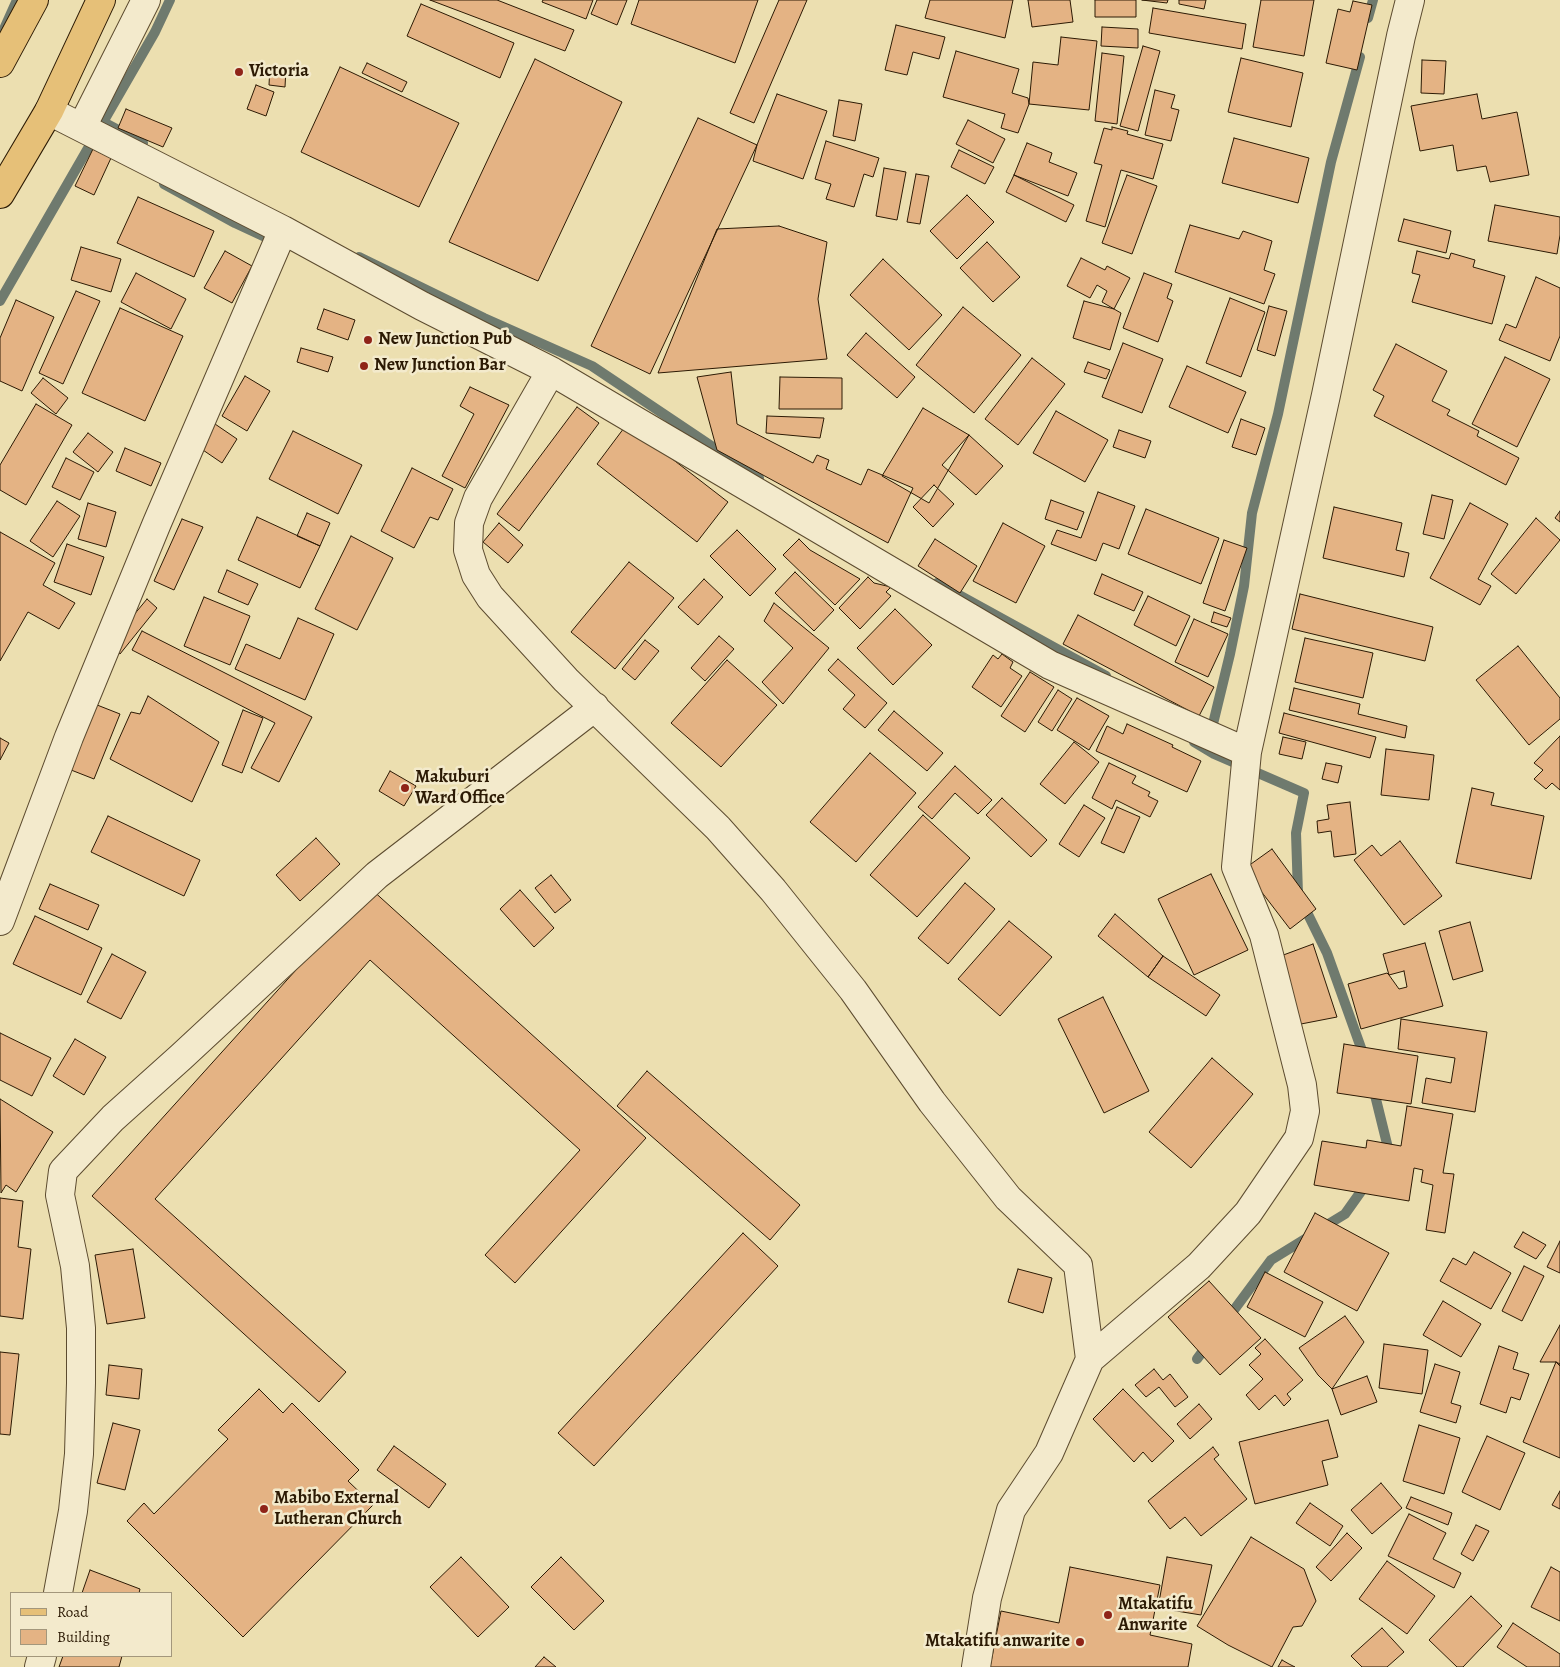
<!DOCTYPE html>
<html>
<head>
<meta charset="utf-8">
<style>
	body { margin:0 }
	#map { position:relative; width:1560px; height:1667px; overflow:hidden; background:#ecdfb0; font-family:Alegreya,serif }
	canvas { display:block }
	.legend { position:absolute; left:10px; top:1592px; width:162px; height:65px; box-sizing:border-box; background:#f3eacc; border:1px solid #a3977c; margin:0; padding:6px 9px; list-style:none; font-size:15px; color:#2c1a04 }
	.legend li { display:flex; align-items:center; gap:10px; height:25px }
	.legend b { width:25px; border:1px solid #a3977c }
</style>
</head>
<body>
<div id="map">
<canvas width="1560" height="1667"></canvas>
<ul class="legend">
<li><b style="height:6px;background:#e6c078"></b>Road</li>
<li><b style="height:14px;background:#e4b384"></b>Building</li>
</ul>
</div>
<script>
const context = document.querySelector('canvas').getContext('2d');
context.lineJoin = 'round';
const shape = rows => new Path2D(rows.map(r => 'M' + r).join(''));
function strokePath(path, color, width, dash) { context.strokeStyle = color; context.lineWidth = width; context.lineCap = dash ? 'butt' : 'round'; context.setLineDash(dash || []); context.stroke(path); }
function paint(path, color) { context.fillStyle = color; context.fill(path, 'evenodd'); }
function drawText(font, color, halo, rows, align = 'center') {
  context.font = font + ' Alegreya,serif'; context.lineWidth = 5; context.setLineDash([]); context.textBaseline = 'middle'; context.strokeStyle = halo; context.fillStyle = color; for (const [text, x, y, turn = 0] of rows) {
    context.save(); context.translate(x, y); context.rotate((+turn || 0) * Math.PI / 180); context.textAlign = isNaN(turn) ? turn : align; if (halo) context.strokeText(text, 0, 0); context.fillText(text, 0, 0); context.restore();
  }
}
const stream = shape([
	[1368,18,1373,0],
	[4,29,17,0],
	[103,122,143,143],
	[164,184,235,223,278,243],
	[359,257,484,318,592,366,759,478],
	[0,301,155,32,170,0],
	[937,583,1106,676],
	[1207,730,1211,732,1230,654,1244,586,1252,513,1278,414,1331,162,1360,57],
	[1194,742,1214,754,1304,793,1296,833,1298,894,1327,953,1365,1059],
	[1373,1087,1389,1152,1388,1155],
	[1322,1228,1345,1214,1367,1183],
	[1228,1318,1271,1260,1310,1236],
	[1197,1359,1208,1344]
]);
const building = shape([
	[430,0,497,0,574,30,565,51,430,0],
	[543,0,593,0,586,19,542,2,543,0],
	[597,0,627,0,617,25,591,14,597,0],
	[639,0,758,0,735,63,631,24,639,0],
	[779,0,807,0,754,123,730,113,779,0],
	[930,0,1013,0,1005,38,925,18,930,0],
	[1028,0,1070,0,1073,22,1032,27,1028,0],
	[1095,0,1136,0,1136,17,1095,17,1095,0],
	[1142,0,1168,0,1167,3,1142,0],
	[1179,0,1206,0,1204,9,1179,4,1179,0],
	[1261,0,1314,0,1304,56,1253,47,1261,0],
	[1353,1,1372,5,1357,70,1326,63,1338,9,1350,12,1353,1],
	[421,4,514,43,500,78,407,36,421,4],
	[1153,8,1246,24,1242,49,1149,33,1153,8],
	[896,25,945,37,939,59,913,52,907,75,885,70,896,25],
	[1102,27,1138,29,1138,48,1101,46,1102,27],
	[1061,37,1097,41,1089,110,1029,104,1033,62,1058,65,1061,37],
	[1143,46,1160,51,1138,131,1120,126,1143,46],
	[956,51,1019,69,1012,93,1028,98,1029,104,1018,133,1001,128,1005,114,943,97,956,51],
	[1102,53,1124,56,1117,124,1095,121,1102,53],
	[1241,58,1303,73,1291,127,1228,112,1241,58],
	[535,59,622,102,538,281,449,242,535,59],
	[1422,60,1446,61,1444,94,1421,93,1422,60],
	[367,63,407,82,402,92,362,73,367,63],
	[270,66,286,68,285,87,269,85,270,66],
	[340,67,459,123,419,207,301,152,340,67],
	[256,85,274,92,266,116,247,109,256,85],
	[1155,90,1175,95,1171,108,1179,110,1171,141,1145,135,1155,90],
	[777,94,827,111,803,179,753,161,757,145,777,94],
	[1477,94,1482,119,1517,112,1529,175,1490,182,1486,166,1457,171,1453,145,1420,151,1411,106,1477,94],
	[839,100,862,104,855,141,833,136,839,100],
	[126,109,172,128,163,147,118,128,126,109],
	[698,118,757,145,650,374,591,346,698,118],
	[968,120,1005,139,993,163,956,144,968,120],
	[1112,127,1128,131,1127,134,1163,144,1153,179,1121,170,1105,227,1086,221,1102,165,1094,163,1104,128,1112,130,1112,127],
	[1234,138,1309,158,1298,203,1222,183,1234,138],
	[826,141,879,158,873,177,864,174,854,207,826,199,831,184,815,179,826,141],
	[1027,143,1052,153,1049,162,1077,173,1068,196,1014,175,1027,143],
	[93,149,111,158,94,195,75,186,93,149],
	[959,150,994,167,985,184,951,167,959,150],
	[884,168,906,172,897,220,876,216,884,168],
	[916,174,929,176,920,224,907,222,916,174],
	[1014,175,1074,205,1066,222,1006,192,1014,175],
	[1127,175,1157,186,1132,254,1102,243,1127,175],
	[967,195,994,222,957,259,930,231,967,195],
	[138,197,214,231,194,277,117,243,138,197],
	[1495,205,1560,217,1560,235,1557,254,1488,241,1495,205],
	[1404,219,1451,231,1446,253,1398,241,1404,219],
	[1190,225,1239,239,1243,231,1272,241,1264,270,1275,274,1264,304,1175,272,1190,225],
	[779,226,827,242,818,299,827,359,658,373,717,229,779,226],
	[987,242,1020,277,993,302,960,268,987,242],
	[81,247,121,259,111,292,71,280,81,247],
	[225,251,252,266,232,303,204,288,225,251],
	[1417,251,1449,259,1451,253,1475,260,1473,267,1505,276,1492,324,1412,302,1420,275,1412,273,1417,251],
	[1081,258,1105,270,1107,266,1130,278,1114,309,1102,302,1107,291,1097,285,1090,298,1067,286,1081,258],
	[883,259,942,315,909,350,850,295,883,259],
	[136,273,186,299,171,329,121,302,136,273],
	[1144,273,1172,284,1167,298,1173,301,1158,342,1123,328,1144,273],
	[1536,277,1560,288,1560,336,1550,361,1499,340,1506,324,1516,328,1536,277],
	[76,291,100,301,63,384,39,373,76,291],
	[1230,298,1265,312,1241,377,1206,363,1230,298],
	[16,300,54,317,22,391,0,381,0,338,16,300],
	[1084,301,1114,309,1121,313,1110,350,1073,338,1084,301],
	[1269,306,1287,311,1275,356,1257,350,1269,306],
	[963,307,1021,355,974,413,916,365,963,307],
	[120,308,183,336,145,421,82,393,120,308],
	[324,309,355,320,348,340,317,329,324,309],
	[866,333,915,377,897,398,847,355,866,333],
	[1123,343,1163,359,1142,413,1102,397,1123,343],
	[1396,344,1447,371,1432,401,1450,410,1447,415,1479,431,1477,436,1519,458,1506,485,1374,416,1384,396,1373,390,1396,344],
	[301,348,333,357,328,372,297,362,301,348],
	[1505,357,1550,379,1517,447,1472,424,1505,357],
	[1032,358,1065,384,1018,445,985,419,1032,358],
	[1088,362,1110,370,1106,379,1084,372,1088,362],
	[1187,366,1246,392,1228,433,1169,407,1187,366],
	[731,372,737,424,813,463,817,455,829,460,826,469,861,485,868,469,913,488,888,543,717,450,697,377,731,372],
	[245,376,270,391,247,431,222,416,245,376],
	[780,377,842,378,842,409,779,409,780,377],
	[43,378,68,398,56,414,31,393,43,378],
	[470,387,509,405,465,488,442,476,474,414,460,406,470,387],
	[36,404,72,425,26,505,0,490,0,465,36,404],
	[577,407,599,423,519,531,497,514,577,407],
	[923,408,969,435,929,503,882,476,923,408],
	[1056,411,1108,440,1085,482,1033,453,1056,411],
	[767,416,824,418,820,438,766,433,767,416],
	[1241,419,1265,428,1256,455,1232,447,1241,419],
	[215,424,237,439,222,463,200,448,215,424],
	[627,424,728,502,697,542,597,464,627,424],
	[1119,430,1151,441,1145,458,1113,447,1119,430],
	[293,431,362,465,338,514,269,479,293,431],
	[88,433,113,452,98,472,73,452,88,433],
	[969,435,1003,466,976,495,942,465,969,435],
	[125,448,161,463,151,486,116,471,125,448],
	[66,458,94,472,80,500,52,487,66,458],
	[412,468,453,489,438,520,430,517,414,548,381,531,412,468],
	[934,485,954,504,933,527,913,507,934,485],
	[1098,492,1135,506,1119,549,1103,543,1096,561,1051,544,1057,530,1081,538,1098,492],
	[1432,495,1453,500,1444,539,1423,534,1432,495],
	[1051,500,1084,512,1077,530,1045,519,1051,500],
	[57,501,80,516,53,557,30,541,57,501],
	[88,503,116,512,106,547,78,539,88,503],
	[1470,503,1508,524,1478,579,1491,586,1480,605,1430,578,1470,503],
	[1334,507,1402,523,1396,550,1409,553,1404,577,1323,558,1334,507],
	[1146,509,1219,538,1201,584,1128,554,1146,509],
	[1560,511,1560,522,1555,518,1560,511],
	[307,513,330,523,320,546,297,536,307,513],
	[257,517,320,546,300,588,238,560,257,517],
	[1536,518,1560,540,1516,594,1491,574,1536,518],
	[182,519,203,527,174,590,154,581,182,519],
	[499,523,523,545,508,563,483,542,499,523],
	[1003,523,1045,546,1016,603,973,581,1003,523],
	[737,530,776,569,750,596,710,556,737,530],
	[0,532,55,563,43,585,75,603,59,629,28,612,0,661,0,532],
	[351,536,393,558,357,630,315,609,351,536],
	[799,539,810,550,860,579,835,605,783,555,799,539],
	[935,539,977,566,960,593,918,566,935,539],
	[1224,540,1247,548,1225,611,1203,603,1224,540],
	[67,544,104,557,91,595,54,582,67,544],
	[629,562,674,598,615,669,571,632,629,562],
	[227,570,258,584,248,605,218,592,227,570],
	[795,572,834,610,814,631,775,593,795,572],
	[1102,574,1143,592,1134,611,1094,594,1102,574],
	[868,577,874,583,891,587,886,592,891,596,860,629,839,608,868,577],
	[704,579,723,597,698,625,678,607,704,579],
	[1300,594,1433,627,1425,661,1292,629,1300,594],
	[1148,596,1190,616,1176,646,1134,625,1148,596],
	[204,597,250,616,230,665,184,646,204,597],
	[147,599,157,608,120,654,109,645,147,599],
	[774,603,829,648,783,704,762,682,793,648,764,621,774,603],
	[895,609,932,645,893,685,857,648,895,609],
	[1214,612,1231,618,1227,627,1211,622,1214,612],
	[1078,615,1214,687,1199,716,1063,644,1078,615],
	[298,618,334,634,305,700,235,669,246,644,280,659,298,618],
	[1194,619,1228,634,1208,677,1175,662,1194,619],
	[142,631,312,717,279,782,251,768,275,723,132,650,142,631],
	[719,636,734,649,705,681,691,668,719,636],
	[1305,638,1373,653,1363,698,1295,682,1305,638],
	[645,640,659,651,635,680,622,669,645,640],
	[1518,646,1560,698,1560,719,1529,745,1476,680,1518,646],
	[1002,654,1013,662,1010,668,1022,676,1001,707,972,687,993,655,998,659,1002,654],
	[838,659,887,703,865,728,843,709,855,695,828,670,838,659],
	[727,660,777,705,721,767,671,723,727,660],
	[1030,672,1054,687,1025,732,1001,716,1030,672],
	[1294,688,1360,704,1358,714,1407,726,1405,738,1289,710,1294,688],
	[1058,690,1072,699,1052,731,1038,722,1058,690],
	[148,696,219,742,192,802,110,759,131,712,140,714,148,696],
	[1077,698,1109,716,1089,750,1057,730,1077,698],
	[92,703,120,714,94,779,66,768,92,703],
	[243,710,263,718,242,773,222,765,243,710],
	[894,711,943,753,927,771,878,730,894,711],
	[1284,713,1376,737,1370,758,1279,733,1284,713],
	[1127,724,1173,745,1172,747,1201,761,1187,792,1096,751,1107,726,1123,734,1127,724],
	[1560,736,1560,790,1552,783,1546,789,1534,779,1543,770,1534,763,1560,736],
	[1283,737,1306,742,1302,759,1279,754,1283,737],
	[0,738,9,743,0,760,0,738],
	[1074,742,1099,762,1065,804,1040,784,1074,742],
	[1386,749,1434,755,1429,800,1381,795,1386,749],
	[870,753,916,793,856,862,810,822,870,753],
	[1109,763,1136,776,1132,783,1150,792,1148,796,1158,801,1150,817,1116,800,1112,809,1092,798,1109,763],
	[1326,763,1342,766,1338,783,1322,779,1326,763],
	[955,766,992,800,978,814,955,793,932,819,918,807,955,766],
	[390,771,416,786,404,806,379,791,390,771],
	[1472,788,1494,793,1491,805,1544,816,1531,879,1456,863,1472,788],
	[1002,798,1047,840,1031,857,986,815,1002,798],
	[1350,802,1356,854,1334,857,1331,831,1318,833,1317,821,1329,819,1327,805,1350,802],
	[1084,805,1105,818,1079,857,1059,844,1084,805],
	[1117,807,1140,817,1124,853,1101,843,1117,807],
	[923,815,970,858,917,917,870,875,923,815],
	[108,816,200,860,184,896,91,852,108,816],
	[316,838,340,864,300,901,276,875,316,838],
	[1400,841,1442,896,1404,925,1354,860,1372,845,1381,856,1400,841],
	[1272,849,1316,909,1290,929,1244,869,1272,849],
	[1211,874,1248,950,1194,975,1158,899,1211,874],
	[551,875,571,900,555,913,535,888,551,875],
	[965,883,995,909,948,964,918,938,965,883],
	[50,884,99,905,88,930,39,909,50,884],
	[370,888,646,1138,515,1283,485,1255,580,1150,370,960,155,1199,346,1372,319,1402,92,1196,370,888],
	[520,890,554,928,534,947,500,909,520,890],
	[1115,914,1163,956,1148,977,1098,936,1115,914],
	[35,916,102,948,81,995,13,964,35,916],
	[1009,921,1052,957,1000,1016,958,979,1009,921],
	[1470,922,1483,971,1453,980,1439,931,1470,922],
	[1425,943,1443,1006,1361,1029,1348,984,1387,973,1389,975,1383,954,1425,943],
	[1404,971,1407,987,1399,989,1389,975,1404,971],
	[1313,944,1337,1017,1301,1024,1278,957,1313,944],
	[112,954,146,972,121,1019,87,1002,112,954],
	[1163,956,1220,995,1206,1016,1148,977,1163,956],
	[1103,997,1149,1091,1104,1113,1058,1019,1103,997],
	[1401,1019,1487,1032,1475,1112,1422,1103,1426,1078,1451,1083,1455,1058,1398,1049,1401,1019],
	[0,1033,51,1058,32,1096,0,1080,0,1033],
	[75,1039,106,1057,84,1095,53,1076,75,1039],
	[1344,1044,1418,1056,1411,1104,1337,1093,1344,1044],
	[1212,1058,1253,1094,1191,1168,1149,1132,1212,1058],
	[647,1071,800,1205,770,1240,617,1106,647,1071],
	[0,1099,53,1132,16,1192,6,1185,1,1193,0,1099],
	[1407,1106,1453,1114,1443,1173,1454,1174,1445,1233,1426,1230,1433,1185,1421,1182,1423,1170,1414,1168,1409,1201,1314,1185,1322,1141,1366,1148,1367,1140,1401,1146,1407,1106],
	[0,1198,23,1201,18,1247,31,1249,23,1319,0,1316,0,1198],
	[1315,1213,1389,1253,1357,1311,1284,1272,1315,1213],
	[1523,1232,1546,1245,1536,1259,1514,1247,1523,1232],
	[743,1233,778,1266,594,1466,558,1433,743,1233],
	[1560,1241,1560,1273,1547,1267,1560,1241],
	[133,1249,145,1318,107,1324,95,1255,133,1249],
	[1474,1252,1511,1273,1491,1309,1440,1281,1453,1258,1466,1265,1474,1252],
	[1524,1266,1544,1276,1522,1321,1502,1311,1524,1266],
	[1018,1269,1052,1278,1043,1313,1008,1302,1018,1269],
	[1265,1272,1323,1302,1305,1337,1247,1307,1265,1272],
	[1209,1281,1261,1338,1220,1375,1168,1317,1209,1281],
	[1443,1301,1481,1324,1461,1357,1423,1335,1443,1301],
	[1345,1316,1364,1342,1332,1389,1318,1375,1299,1348,1345,1316],
	[1560,1325,1560,1366,1556,1362,1540,1362,1560,1325],
	[1265,1339,1303,1380,1287,1394,1291,1399,1284,1406,1275,1395,1259,1410,1246,1395,1263,1379,1249,1365,1261,1354,1255,1348,1265,1339],
	[1384,1344,1428,1350,1422,1394,1379,1388,1384,1344],
	[1499,1346,1518,1353,1513,1369,1529,1374,1520,1400,1511,1397,1506,1413,1480,1404,1499,1346],
	[0,1352,19,1354,10,1435,0,1434,0,1352],
	[1556,1362,1560,1364,1560,1458,1523,1442,1556,1362],
	[1435,1364,1460,1372,1451,1403,1461,1406,1456,1423,1420,1412,1435,1364],
	[109,1365,142,1369,139,1399,106,1395,109,1365],
	[1154,1369,1163,1380,1170,1374,1188,1397,1175,1407,1159,1387,1146,1397,1135,1385,1154,1369],
	[1367,1376,1377,1402,1341,1415,1332,1389,1367,1376],
	[259,1389,283,1413,292,1403,359,1470,348,1481,373,1505,243,1637,127,1521,144,1503,154,1514,228,1439,218,1430,259,1389],
	[1123,1389,1174,1441,1152,1462,1143,1452,1134,1462,1093,1419,1123,1389],
	[1199,1404,1212,1419,1190,1439,1177,1424,1199,1404],
	[1328,1420,1338,1457,1322,1461,1328,1485,1255,1504,1239,1442,1328,1420],
	[113,1423,140,1430,125,1490,97,1483,113,1423],
	[1419,1425,1460,1438,1444,1494,1403,1481,1419,1425],
	[1487,1436,1525,1453,1500,1510,1462,1492,1487,1436],
	[394,1446,446,1484,429,1508,377,1470,394,1446],
	[1213,1447,1219,1455,1214,1459,1247,1499,1201,1536,1185,1517,1170,1529,1148,1501,1213,1447],
	[1381,1483,1402,1508,1372,1534,1351,1510,1381,1483],
	[1560,1491,1560,1509,1552,1505,1560,1491],
	[1411,1497,1452,1513,1448,1525,1406,1508,1411,1497],
	[1310,1503,1343,1526,1330,1546,1296,1523,1310,1503],
	[1409,1514,1446,1533,1433,1559,1461,1573,1454,1588,1388,1556,1409,1514],
	[1476,1525,1489,1531,1473,1561,1461,1554,1476,1525],
	[1347,1533,1362,1548,1331,1581,1316,1567,1347,1533],
	[1251,1537,1304,1569,1316,1601,1302,1626,1293,1627,1272,1667,1228,1645,1197,1626,1251,1537],
	[461,1557,509,1607,478,1637,430,1587,461,1557],
	[561,1557,604,1601,574,1630,531,1587,561,1557],
	[1167,1557,1212,1565,1201,1615,1158,1608,1167,1557],
	[1387,1561,1435,1596,1407,1634,1359,1599,1387,1561],
	[1070,1567,1160,1585,1150,1635,1192,1644,1188,1667,990,1667,1001,1611,1059,1623,1070,1567],
	[1551,1567,1560,1572,1560,1621,1531,1607,1551,1567],
	[90,1570,140,1589,139,1593,82,1593,90,1570],
	[1471,1596,1502,1626,1463,1667,1457,1667,1429,1640,1471,1596],
	[1513,1623,1560,1654,1560,1667,1527,1667,1497,1647,1513,1623],
	[1382,1628,1404,1652,1387,1667,1362,1667,1351,1656,1382,1628],
	[63,1656,122,1656,119,1667,59,1667,63,1656],
	[544,1657,556,1667,535,1667,544,1657],
	[1282,1660,1289,1664,1295,1667,1278,1667,1282,1660]
]);
const minor = shape([
	[49,111,283,230,422,306,551,371,1050,665,1247,752],
	[82,127,146,0],
	[551,371,478,498,469,523,468,550,476,575,490,597,566,680,718,828,773,890,853,990,932,1102,1008,1198,1078,1265,1090,1359],
	[0,921,69,737,157,523,283,230],
	[58,1593,73,1511,79,1454,81,1383,81,1328,75,1266,60,1195,63,1171,113,1118,181,1057,377,875,595,707],
	[39,1667,42,1656],
	[976,1667,987,1598,1011,1510,1049,1453,1090,1359,1199,1266,1248,1213,1299,1138,1305,1111,1302,1085,1264,935,1236,867,1247,752,1326,395,1401,36,1410,0]
]);
const major = shape([
	[0,63,34,0],
	[0,194,49,111,101,0]
]);
const markers = [
	[239,72,5,"#8f2418"],
	[368,340,5,"#8f2418"],
	[364,366,5,"#8f2418"],
	[405,788,5,"#8f2418"],
	[264,1509,5,"#8f2418"],
	[1108,1615,5,"#8f2418"],
	[1080,1642,5,"#8f2418"]
];
const poiNames = [
	["Victoria",249,72],
	["New Junction Pub",378,340],
	["New Junction Bar",374,366],
	["Makuburi",415,778],
	["Ward Office",415,799],
	["Mabibo External",274,1499],
	["Lutheran Church",274,1520],
	["Mtakatifu",1118,1605],
	["Anwarite",1118,1626],
	["Mtakatifu anwarite",1070,1642,"right"]
];
strokePath(stream, '#6f7a6e', 10);
paint(building, '#e4b384');
strokePath(building, '#2c1a04', 1);
strokePath(minor, '#5c4b2f', 30);
strokePath(major, '#2c1a04', 30);
strokePath(minor, '#f3eacc', 28);
strokePath(major, '#e6c078', 28);
for (const [x, y, r, color] of markers) { const dot = new Path2D(); dot.arc(x, y, r, 0, 2 * Math.PI); context.fillStyle = color; context.fill(dot); strokePath(dot, '#f3eacc', 2); }
drawText('bold 18px', '#2c1a04', '#f3eacc', poiNames, 'left');
</script>
</body>
</html>
